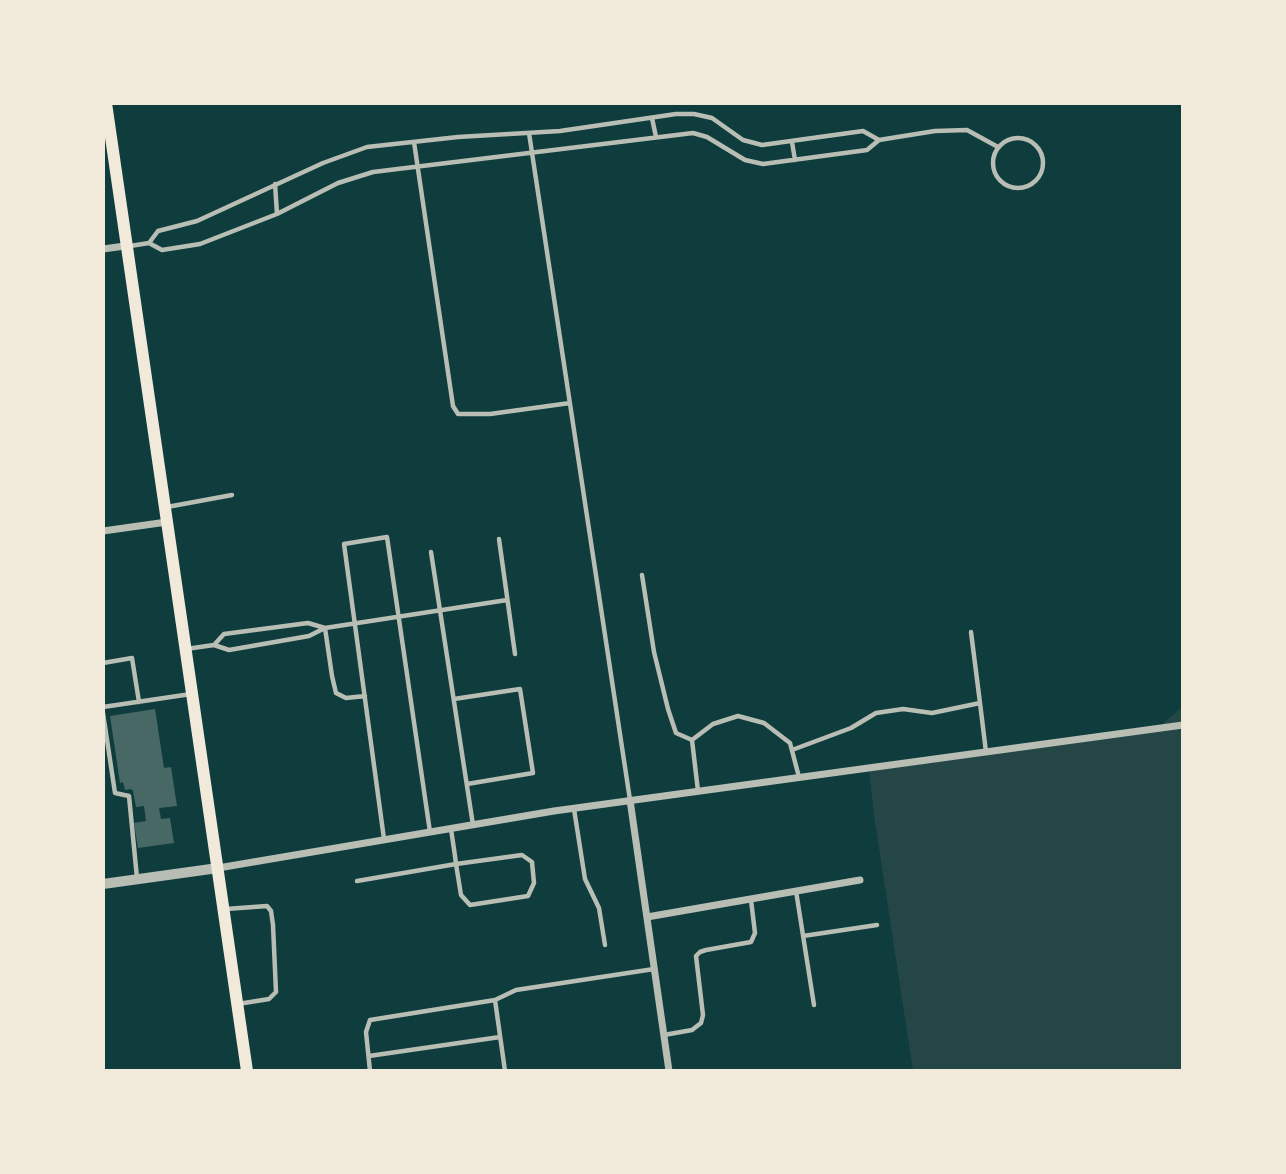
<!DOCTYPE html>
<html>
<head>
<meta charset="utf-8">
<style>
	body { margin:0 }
	#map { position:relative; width:1286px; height:1174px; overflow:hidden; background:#0f3d3e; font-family:"Roboto Condensed",sans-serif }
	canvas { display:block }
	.frame { position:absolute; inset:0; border:105px solid #f1e9da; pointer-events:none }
</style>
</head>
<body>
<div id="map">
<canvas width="1286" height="1174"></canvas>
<div class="frame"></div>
</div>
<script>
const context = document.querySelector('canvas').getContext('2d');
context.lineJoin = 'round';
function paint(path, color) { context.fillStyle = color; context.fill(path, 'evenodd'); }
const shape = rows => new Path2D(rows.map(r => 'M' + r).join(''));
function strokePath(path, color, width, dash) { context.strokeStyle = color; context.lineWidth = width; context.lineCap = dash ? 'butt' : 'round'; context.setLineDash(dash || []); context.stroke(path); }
const green = shape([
	[1183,706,1183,1071,913,1071,874,815,869,768,1157,729]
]);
const building = shape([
	[155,709,164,768,171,767,177,806,159,808,161,819,170,818,174,843,138,848,134,823,146,821,144,806,136,807,133,791,131,789,125,790,123,782,120,783,110,716]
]);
const service = shape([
	[652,118,656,137],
	[529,133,630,800],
	'993 163a25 25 0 1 1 50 0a25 25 0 1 1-50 0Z',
	[414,142,453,406,458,414,490,414,570,403],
	[792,142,795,160],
	[275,184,277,214],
	[149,243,158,231,197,221,323,163,367,147,458,137,560,131,676,114,694,114,712,118,743,140,762,145,863,131,879,140],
	[130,246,149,243,162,250,200,244,277,214,338,183,373,172,693,133,707,137,745,160,763,164,867,150,879,140,935,131,967,130,998,147],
	[167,507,232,495],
	[499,539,515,654],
	[431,552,473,825],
	[642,575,654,652,668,709,676,733,692,740],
	[186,649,214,645,229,650,309,636,325,628,308,623,224,634,214,645],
	[103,663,132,658,139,702],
	[365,696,346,698,336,693,332,676,325,628,507,600],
	[454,699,520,689,533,773,467,784],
	[980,703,986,752],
	[103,707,191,694],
	[103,713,115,793,129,796,137,878],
	[792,750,851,728,876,713,903,709,932,713,980,703,971,632],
	[698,791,692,740,713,724,738,716,764,723,790,743,799,777],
	[574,809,585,879,599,908,605,945],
	[384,839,344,544,387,537,430,832],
	[357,881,456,864,522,855,532,862,534,883,528,896,470,905,461,895,456,864,455,856,451,829],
	[796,891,814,1005],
	[226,909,267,906,271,911,273,925,276,992,269,999,238,1004],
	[803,936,877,925],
	[495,1000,505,1071],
	[664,1035,692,1030,701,1023,703,1015,696,956,700,952,706,950,751,942,755,933,751,900],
	[369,1056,500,1037],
	[370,1071,366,1032,370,1020,495,1000,516,990,654,969]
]);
const minor = shape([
	[103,249,125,246],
	[103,531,167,522],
	[630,800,669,1071],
	[218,868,554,811,1183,725],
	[647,917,860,880]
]);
const tertiary = shape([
	[103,884,218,868]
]);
const primary = shape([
	[106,103,247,1071]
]);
paint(green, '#244646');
paint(building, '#486865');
strokePath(service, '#b8beb3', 4.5);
strokePath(minor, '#b8beb3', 7);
strokePath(tertiary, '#b8beb3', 10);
strokePath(primary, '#f1e9da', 12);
</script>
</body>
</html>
